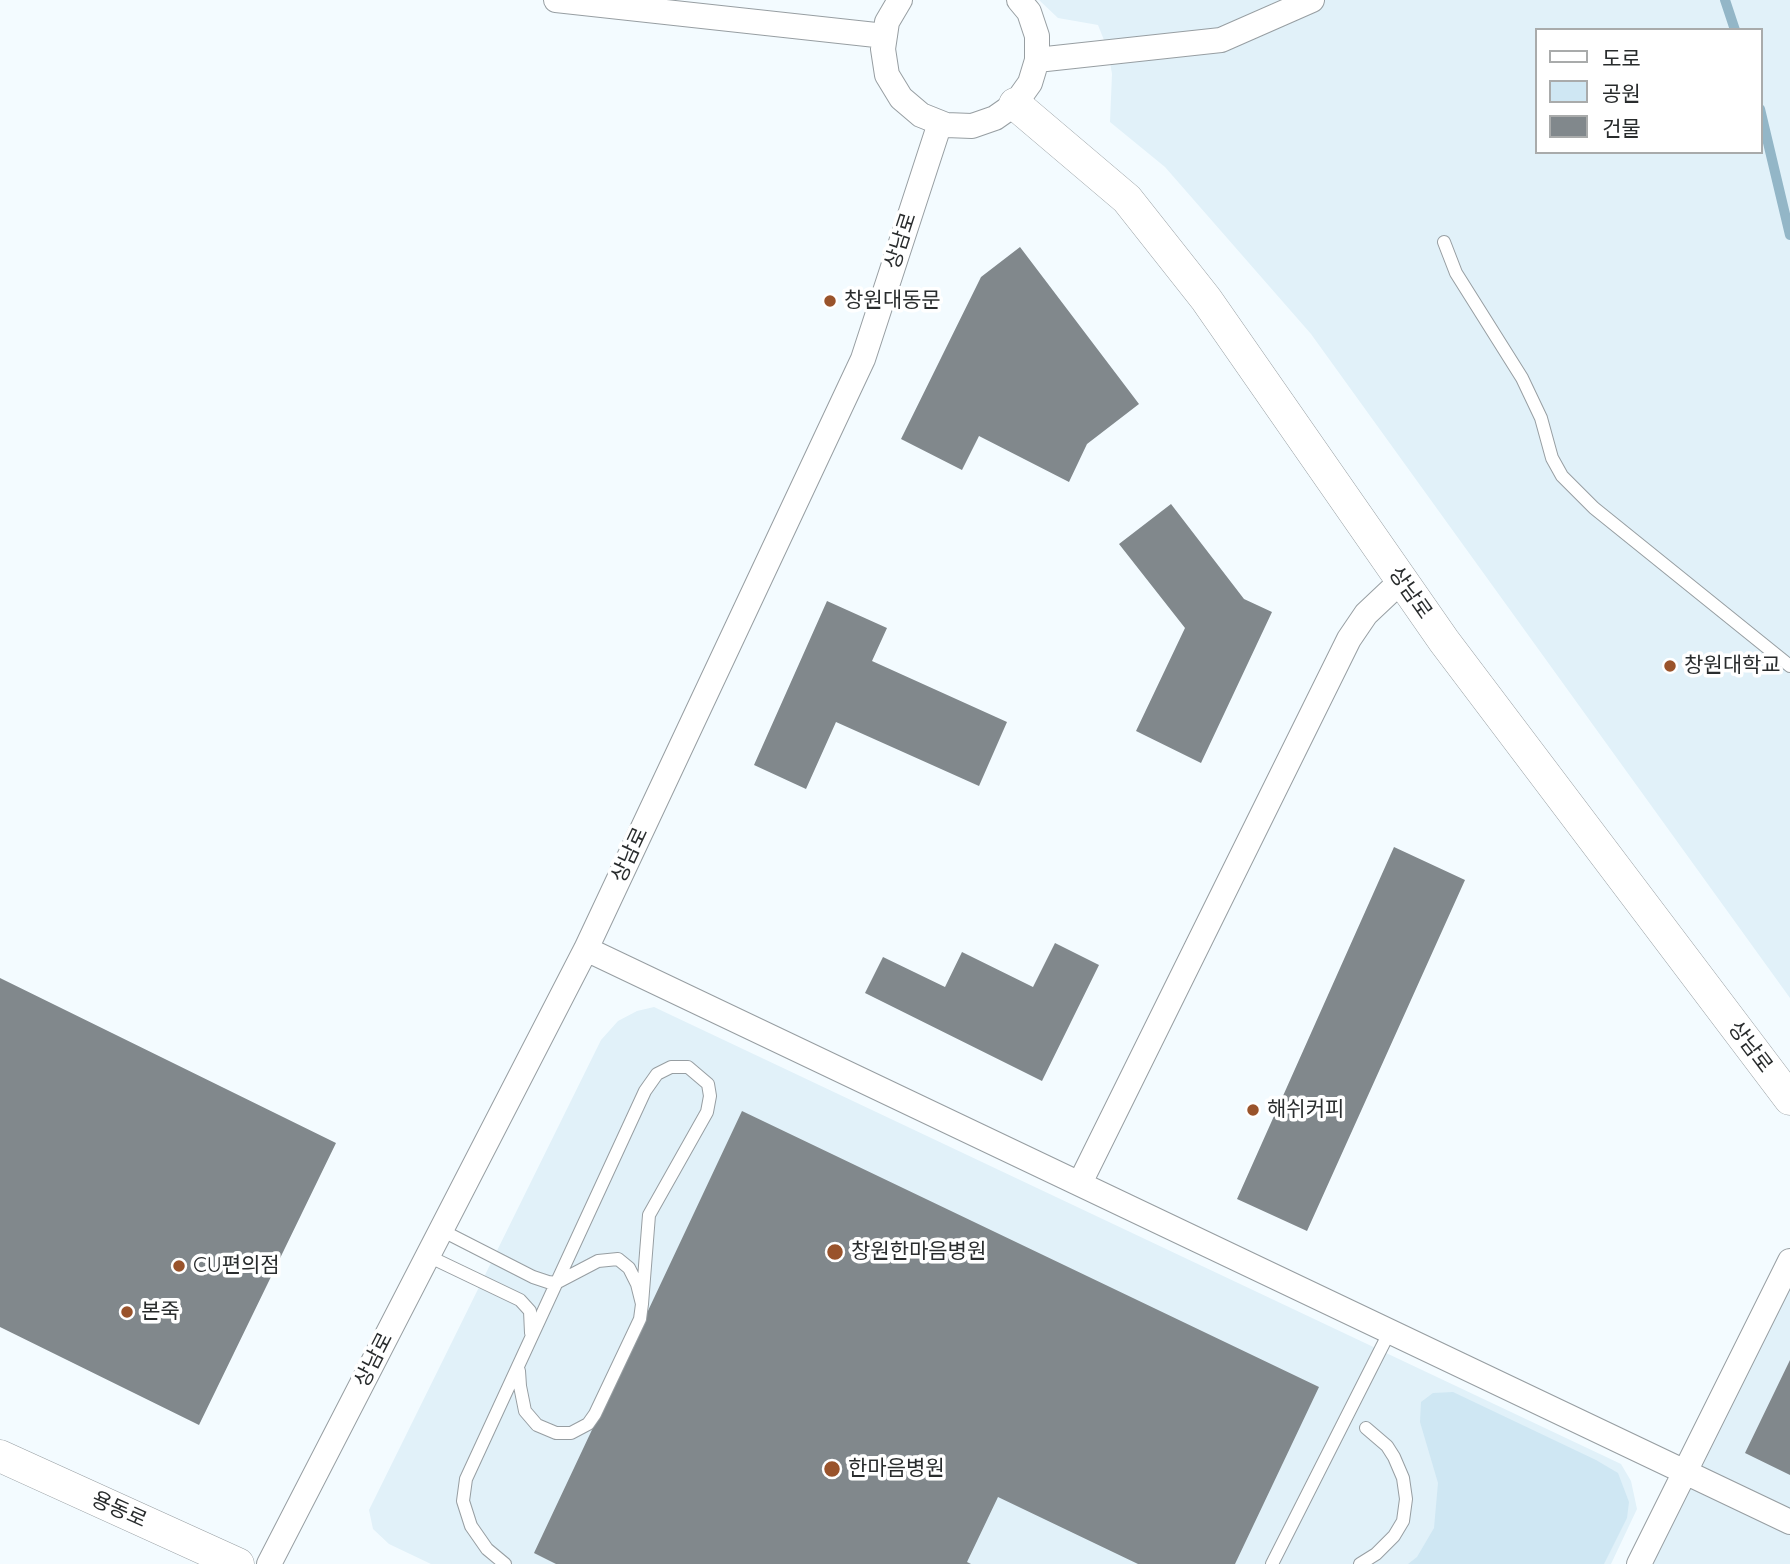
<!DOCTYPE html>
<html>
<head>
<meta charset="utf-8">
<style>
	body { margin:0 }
	#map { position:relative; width:1790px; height:1564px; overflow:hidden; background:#f3fbff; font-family:Quicksand,"Noto Sans KR",sans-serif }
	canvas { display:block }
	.legend { position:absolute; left:1535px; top:28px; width:228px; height:126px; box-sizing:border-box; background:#fff; border:2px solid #a9abab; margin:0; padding:9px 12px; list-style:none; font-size:21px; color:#292c2d }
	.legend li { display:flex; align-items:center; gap:14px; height:35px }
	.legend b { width:35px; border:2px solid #a9abab }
</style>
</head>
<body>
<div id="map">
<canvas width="1790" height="1564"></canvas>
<ul class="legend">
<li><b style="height:9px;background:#fff"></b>도로</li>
<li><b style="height:19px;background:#cfe7f3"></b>공원</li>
<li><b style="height:19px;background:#81888c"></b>건물</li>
</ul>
</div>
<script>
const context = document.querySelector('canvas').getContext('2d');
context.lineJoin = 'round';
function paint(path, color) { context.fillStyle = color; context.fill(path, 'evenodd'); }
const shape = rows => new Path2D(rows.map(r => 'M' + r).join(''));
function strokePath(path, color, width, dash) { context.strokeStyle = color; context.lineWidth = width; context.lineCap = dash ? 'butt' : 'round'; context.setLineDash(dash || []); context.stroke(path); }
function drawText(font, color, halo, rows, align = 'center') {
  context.font = font + ' Quicksand,"Noto Sans KR",sans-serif'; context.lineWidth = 7; context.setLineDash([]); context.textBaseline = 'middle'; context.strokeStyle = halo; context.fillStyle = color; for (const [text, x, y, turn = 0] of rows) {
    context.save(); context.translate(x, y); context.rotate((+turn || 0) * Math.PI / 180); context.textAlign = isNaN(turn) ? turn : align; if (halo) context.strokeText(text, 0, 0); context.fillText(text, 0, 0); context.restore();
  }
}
const built = shape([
	[1039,0,1790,0,1790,998,1311,334,1165,167,1110,122,1112,74,1108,50,1098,25,1058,18],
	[1536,30,1760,30,1760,152,1536,152],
	[654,1007,1621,1464,1631,1481,1637,1509,1611,1564,431,1564,389,1544,373,1529,369,1510,601,1040,618,1021,637,1011],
	[1790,1277,1790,1564,1650,1564]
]);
const green = shape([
	[1453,1392,1596,1460,1618,1473,1629,1502,1627,1518,1604,1564,1408,1564,1417,1557,1434,1528,1438,1483,1420,1422,1421,1402,1433,1393]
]);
const stream = shape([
	[1725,0,1735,30],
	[1760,109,1790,235]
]);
const building = shape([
	[1020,247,1139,404,1087,444,1069,482,979,436,962,470,901,439,981,277],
	[1171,504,1244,599,1272,612,1201,763,1136,731,1185,628,1119,544],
	[827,601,887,628,872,661,1007,722,979,786,836,722,806,789,754,765],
	[1394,847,1465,880,1307,1231,1237,1199],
	[1055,943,1099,965,1042,1081,865,993,883,957,945,987,962,952,1033,987],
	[0,978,336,1143,199,1425,0,1327],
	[742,1111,1319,1387,1235,1564,1138,1564,998,1497,967,1562,971,1564,556,1564,534,1553],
	[1790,1360,1790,1475,1745,1453]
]);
const service = shape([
	[1444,242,1456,273,1522,378,1541,418,1552,458,1562,476,1594,508,1790,666],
	[441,1230,533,1277,548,1282,556,1283,598,1261,618,1259,629,1268,637,1284,642,1304,640,1319,595,1414,588,1424,571,1433,556,1433,537,1425,525,1411,520,1386,519,1371],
	[428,1256,520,1300,530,1311,531,1333],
	[505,1564,487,1549,471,1526,463,1501,466,1479,645,1091,657,1074,671,1067,688,1067,708,1084,710,1096,707,1112,649,1215,642,1304],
	[1272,1564,1390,1331],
	[1360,1564,1376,1554,1394,1536,1403,1521,1406,1499,1403,1478,1394,1457,1387,1446,1366,1428]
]);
const minor = shape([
	[556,0,885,36],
	[900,0,887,22,883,49,887,75,901,98,921,115,946,125,972,126,995,118,1015,104,1030,83,1037,60,1037,36,1029,12,1019,0],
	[1037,60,1221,40,1312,0],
	[586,949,1790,1522],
	[1080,1183,1349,639,1366,614,1401,581],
	[269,1564,586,949,863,359,940,123],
	[1639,1564,1790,1261]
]);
const tertiary = shape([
	[1015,104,1127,199,1206,299,1444,641,1790,1099],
	[0,1456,238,1564]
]);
const markers = [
	[830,301,7,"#99532b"],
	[1670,666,7,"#99532b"],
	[1253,1110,7,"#99532b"],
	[835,1252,9,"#99532b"],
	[179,1266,7,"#99532b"],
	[127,1312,7,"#99532b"],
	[832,1469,9,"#99532b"]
];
const streetNames = [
	["상남로",901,241,-72],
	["상남로",1410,593,55],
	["상남로",630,855,-65],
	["상남로",1750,1047,53],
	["상남로",374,1360,-63],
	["용동로",119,1510,24]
];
const poiNames = [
	["창원대동문",844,301],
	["창원대학교",1684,666],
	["해쉬커피",1267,1110],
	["창원한마음병원",851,1252],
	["CU편의점",193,1266],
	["본죽",141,1312],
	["한마음병원",848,1469]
];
paint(built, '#e1f1f9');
paint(green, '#cfe7f3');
strokePath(stream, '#93b6c7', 10);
paint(building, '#81888c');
strokePath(service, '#979ea2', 14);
strokePath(minor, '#979ea2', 26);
strokePath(tertiary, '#979ea2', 33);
strokePath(service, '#fff', 12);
strokePath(minor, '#fff', 24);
strokePath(tertiary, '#fff', 32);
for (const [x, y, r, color] of markers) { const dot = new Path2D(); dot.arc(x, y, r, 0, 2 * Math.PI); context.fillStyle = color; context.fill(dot); strokePath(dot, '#fff', 2.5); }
drawText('21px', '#292c2d', '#fff', streetNames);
drawText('21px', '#292c2d', '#fff', poiNames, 'left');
</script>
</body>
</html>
